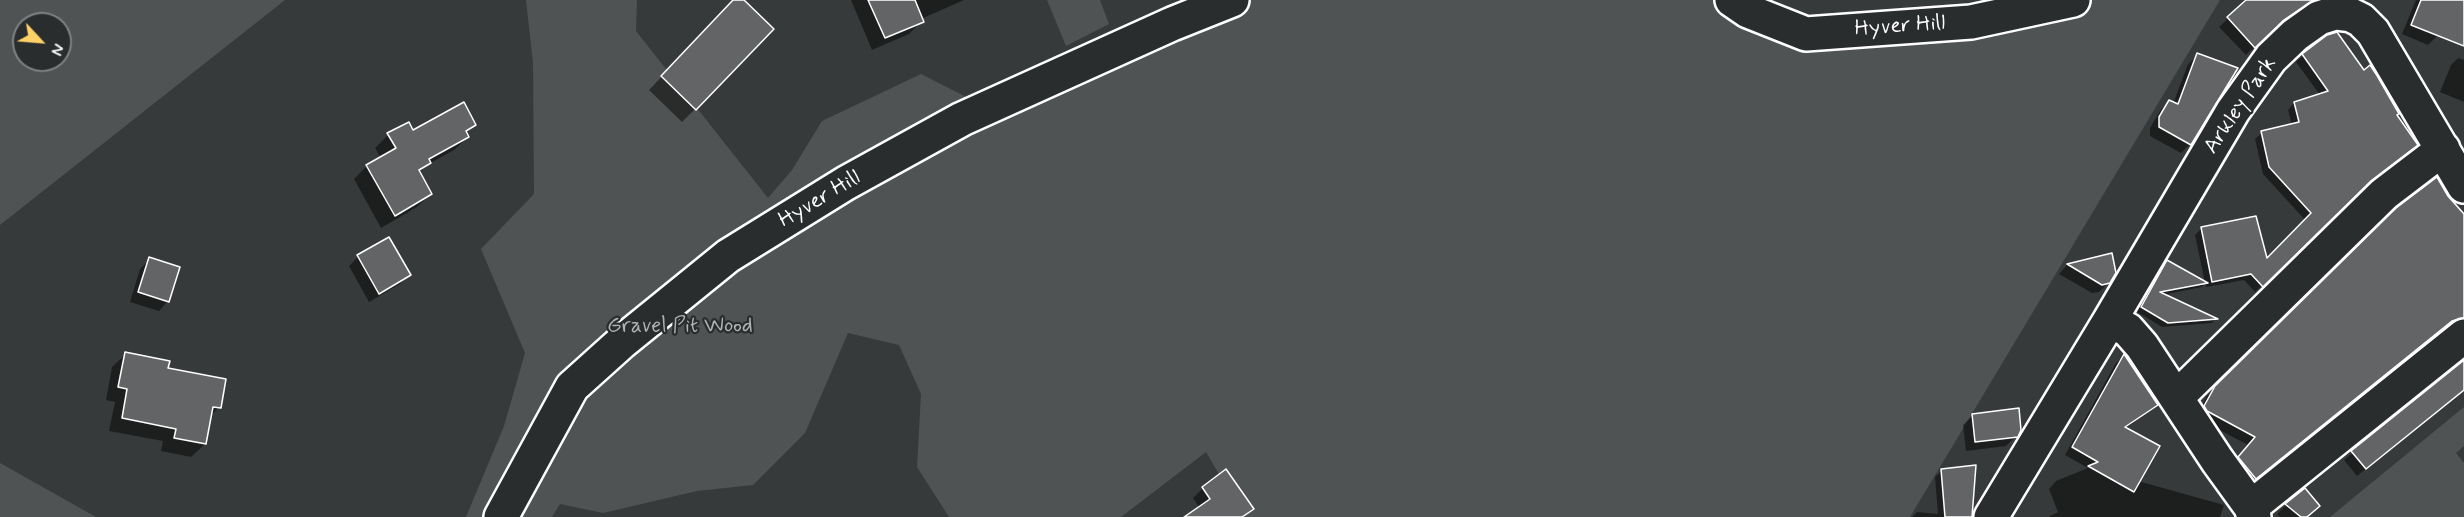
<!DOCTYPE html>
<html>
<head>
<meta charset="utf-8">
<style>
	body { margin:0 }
	#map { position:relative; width:2464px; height:517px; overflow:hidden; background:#373a3b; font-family:Mynerve,sans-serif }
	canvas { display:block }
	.north { position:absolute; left:12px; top:12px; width:60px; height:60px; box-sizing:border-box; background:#2a2d2e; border:2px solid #7f8182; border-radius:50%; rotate:116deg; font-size:16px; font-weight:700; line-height:24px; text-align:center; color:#fff }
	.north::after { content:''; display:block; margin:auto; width:21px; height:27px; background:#ffd166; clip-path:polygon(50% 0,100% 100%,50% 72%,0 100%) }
</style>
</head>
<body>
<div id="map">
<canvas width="2464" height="517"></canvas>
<div class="north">N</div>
</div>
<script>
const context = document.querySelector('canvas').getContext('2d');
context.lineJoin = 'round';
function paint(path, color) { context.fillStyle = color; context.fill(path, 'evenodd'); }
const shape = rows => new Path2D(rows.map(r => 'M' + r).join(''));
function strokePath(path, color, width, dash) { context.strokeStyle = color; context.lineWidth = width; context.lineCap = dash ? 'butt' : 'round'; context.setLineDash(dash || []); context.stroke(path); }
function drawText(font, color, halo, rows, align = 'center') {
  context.font = font + ' Mynerve,sans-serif'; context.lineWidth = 4.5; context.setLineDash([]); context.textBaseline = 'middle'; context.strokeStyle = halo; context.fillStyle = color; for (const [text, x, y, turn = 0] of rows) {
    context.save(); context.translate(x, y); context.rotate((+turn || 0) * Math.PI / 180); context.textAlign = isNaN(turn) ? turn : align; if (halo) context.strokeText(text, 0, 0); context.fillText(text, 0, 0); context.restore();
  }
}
const green = shape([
	[0,0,285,0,0,225],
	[24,24,60,24,60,60,24,60],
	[526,0,637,0,636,31,768,198,792,170,822,121,921,74,986,107,1232,0,1732,0,1806,34,1971,22,1983,0,2220,0,1910,517,1244,517,1206,452,1121,517,949,517,917,467,921,394,899,345,848,333,805,433,753,485,697,491,603,513,560,504,552,517,466,517,504,426,525,353,481,249,534,194,533,63],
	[1047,0,1100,0,1109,24,1066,46],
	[2464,407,2464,446,2456,453,2464,463,2464,517,2330,517],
	[0,463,96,517,0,517]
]);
const shadow = shape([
	[735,0,742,0,695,109,682,122,649,90],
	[851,0,964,0,921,19,922,21,909,34,872,50],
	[2253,0,2316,0,2274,28,2246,55,2219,27,2247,1],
	[2416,0,2452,0,2438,35,2428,45,2402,34],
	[2308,51,2395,116,2362,187,2255,292,2244,280,2206,287,2205,283,2202,287,2162,295,2215,319,2212,323,2162,327,2136,311,2168,261,2205,283,2195,235,2202,228,2266,261,2306,221,2263,174,2255,139,2262,133,2292,125,2288,110,2294,103,2320,95,2296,62],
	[2198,55,2190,144,2181,153,2150,136,2150,128,2160,111,2169,101,2173,104,2188,64],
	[2458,58,2464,60,2464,102,2440,92,2451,65],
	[474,125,466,133,468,137,454,150,425,166,419,173,430,194,417,207,381,228,354,179,367,166,381,158,375,148,388,135],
	[2447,196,2464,217,2464,328,2452,325,2442,329,2247,486,2231,466,2248,445,2199,419,2197,415,2207,396],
	[2111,255,2109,282,2099,292,2092,293,2059,274,2067,265],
	[358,257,409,275,400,284,369,302,349,266],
	[150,259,168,301,159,311,130,302,140,269],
	[126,354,167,369,219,407,210,417,205,444,191,457,161,451,163,441,109,431,115,402,106,400,112,367],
	[2124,356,2156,405,2125,429,2138,481,2224,505,2220,517,2048,517,2058,512,2049,489,2056,481,2088,468,2065,455,2116,363],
	[2464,362,2464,390,2357,476,2344,460],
	[1972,416,2016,436,2006,446,1966,451,1963,425],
	[1942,470,1971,517,1912,517,1917,512,1938,514,1935,477],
	[1203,488,1252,508,1243,517,1206,517,1193,498],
	[2286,505,2318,506,2307,517,2280,517,2277,514]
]);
const building = shape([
	[733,0,744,0,774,29,696,110,661,76,733,0],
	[868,0,915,0,924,22,885,38,868,0],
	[2246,0,2314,0,2284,20,2255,48,2227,17,2246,0],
	[2421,0,2464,0,2464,46,2411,25,2421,0],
	[2337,32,2364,70,2370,65,2376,74,2399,114,2397,115,2418,145,2371,181,2263,287,2251,274,2212,282,2201,227,2256,216,2267,258,2311,213,2269,167,2261,131,2299,122,2294,102,2328,91,2302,54,2327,35,2337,32],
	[2197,53,2238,68,2191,145,2159,127,2159,117,2169,100,2178,104,2197,53],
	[464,102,476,125,466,131,469,137,429,159,431,163,419,170,432,194,395,216,366,165,396,148,387,133,409,122,413,130,464,102],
	[2437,177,2448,196,2464,214,2464,318,2452,321,2256,479,2238,457,2255,437,2207,411,2204,406,2215,386,2396,208,2437,177],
	[389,237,411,275,379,294,357,255,389,237],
	[2112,253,2116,273,2110,283,2102,285,2067,264,2112,253],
	[149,257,180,267,169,302,138,292,149,257],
	[2167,260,2208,283,2160,292,2218,319,2168,323,2141,307,2167,260],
	[125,352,170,361,168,368,226,379,221,408,213,407,206,444,174,438,176,429,122,418,127,389,118,387,125,352],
	[2124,354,2158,405,2125,427,2160,446,2134,492,2088,466,2098,462,2072,447,2124,354],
	[2464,360,2464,390,2366,469,2351,451,2464,360],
	[2019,408,2021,430,2018,437,1975,442,1972,414,2019,408],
	[1976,465,1972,517,1945,517,1941,469,1976,465],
	[1226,469,1254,509,1242,517,1184,517,1210,499,1202,487,1226,469],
	[2305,488,2320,506,2307,517,2301,517,2285,504,2305,488]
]);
const minor = shape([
	[1732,0,1748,11,1806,34,1971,22,2073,0],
	[2177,397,2384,194,2443,149],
	[2251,507,2464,336],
	[501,517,572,387,622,342,728,256,846,183,962,119,1172,24,1232,0],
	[1991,517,2110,320],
	[2254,517,2251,507,2217,460,2142,346,2128,330,2110,320,2233,111,2271,58,2295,35,2319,18,2335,13,2351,15,2361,20,2373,32,2464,186]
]);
const streetNames = [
	["Hyver Hill",1900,27,-4],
	["Arkley Park",2241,106,-56],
	["Hyver Hill",820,200,-31]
];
const parkNames = [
	["Gravel Pit Wood",680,327]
];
paint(green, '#505354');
paint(shadow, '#0007');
paint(building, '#636465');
strokePath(building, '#fff', 1.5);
strokePath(minor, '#fff', 38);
strokePath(minor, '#2a2d2e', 33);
drawText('22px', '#fff', '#2a2d2e', streetNames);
drawText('22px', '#b0b2b2', '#2a2d2e', parkNames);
</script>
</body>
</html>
